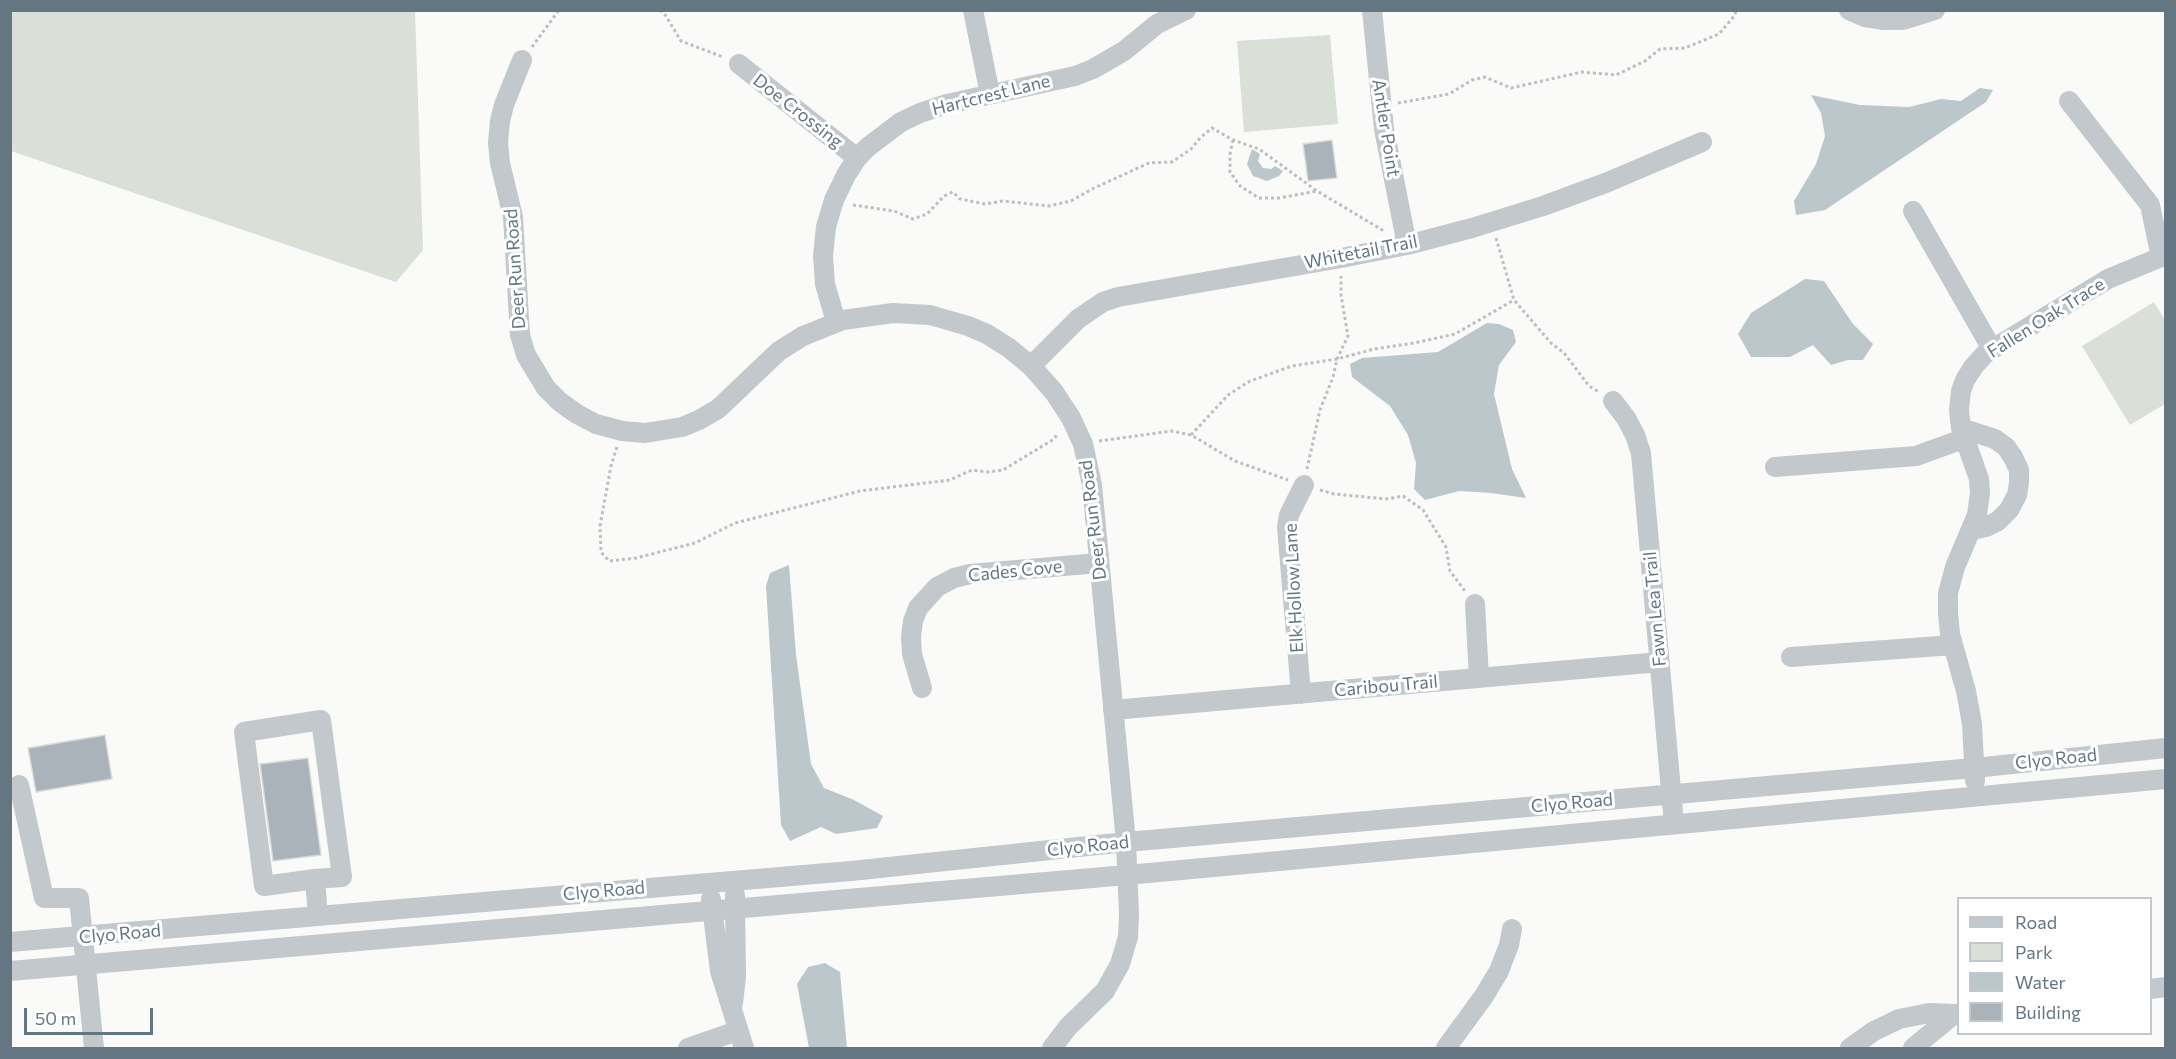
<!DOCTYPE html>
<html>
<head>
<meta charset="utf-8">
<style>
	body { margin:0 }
	#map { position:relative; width:2176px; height:1059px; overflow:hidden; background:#fafaf8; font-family:Commissioner,sans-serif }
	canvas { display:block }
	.frame { position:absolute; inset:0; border:12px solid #657683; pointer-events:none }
	.legend { position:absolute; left:1957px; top:897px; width:195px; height:138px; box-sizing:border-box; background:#fff; border:2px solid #c1c8cd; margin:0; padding:8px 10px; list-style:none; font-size:18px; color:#657683 }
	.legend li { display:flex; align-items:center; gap:12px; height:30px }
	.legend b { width:30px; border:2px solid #c1c8cd }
	.scale { position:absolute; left:24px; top:1008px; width:129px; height:27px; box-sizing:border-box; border:3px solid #657683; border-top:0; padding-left:8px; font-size:18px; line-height:21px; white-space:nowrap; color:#657683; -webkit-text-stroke:4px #fff; paint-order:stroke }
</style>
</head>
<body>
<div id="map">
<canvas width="2176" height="1059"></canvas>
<div class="frame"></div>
<ul class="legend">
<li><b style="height:8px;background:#c3c8cc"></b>Road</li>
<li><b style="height:16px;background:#dadfd7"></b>Park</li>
<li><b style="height:16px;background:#bbc7cb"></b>Water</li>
<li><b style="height:16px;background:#aab3b9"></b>Building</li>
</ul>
<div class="scale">50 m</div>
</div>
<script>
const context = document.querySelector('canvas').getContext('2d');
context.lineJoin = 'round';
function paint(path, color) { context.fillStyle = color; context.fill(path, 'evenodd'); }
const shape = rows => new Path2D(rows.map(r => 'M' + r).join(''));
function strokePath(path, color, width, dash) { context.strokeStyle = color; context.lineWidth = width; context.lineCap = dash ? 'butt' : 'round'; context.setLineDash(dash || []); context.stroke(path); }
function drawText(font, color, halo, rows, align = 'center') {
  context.font = font + ' Commissioner,sans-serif'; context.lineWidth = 6; context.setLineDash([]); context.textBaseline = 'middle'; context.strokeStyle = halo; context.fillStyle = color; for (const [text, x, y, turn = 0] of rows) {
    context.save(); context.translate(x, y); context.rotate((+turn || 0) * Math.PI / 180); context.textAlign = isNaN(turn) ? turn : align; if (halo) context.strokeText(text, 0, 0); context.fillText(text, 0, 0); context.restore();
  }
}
const green = shape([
	[11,10,415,11,423,250,396,282,11,151],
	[1330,35,1338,124,1244,132,1237,41],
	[2154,302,2165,320,2165,404,2130,425,2082,346]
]);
const water = shape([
	[1980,88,1993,90,1986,102,1825,210,1796,215,1794,201,1816,164,1825,136,1821,113,1811,95,1860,105,1909,107,1941,99,1961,101],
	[1252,149,1260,154,1258,161,1263,168,1271,169,1275,166,1283,171,1279,176,1267,181,1253,176,1247,164],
	[1805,279,1824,281,1853,324,1873,344,1863,360,1848,360,1831,365,1813,345,1790,357,1751,357,1738,334,1751,313],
	[1487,323,1499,324,1513,330,1516,342,1499,365,1494,394,1512,469,1526,498,1491,493,1459,491,1425,500,1414,489,1416,463,1408,435,1390,406,1352,377,1350,364,1362,358,1438,352],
	[789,565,796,655,811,764,824,788,854,800,883,816,877,828,836,834,821,827,790,841,781,825,766,586,770,573],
	[825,963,840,972,847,1048,809,1048,797,984,808,967]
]);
const building = shape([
	[1332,140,1337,178,1308,181,1303,144,1332,140],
	[105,735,112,779,36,792,28,748,105,735],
	[308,758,321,855,273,861,260,764,308,758]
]);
const path = shape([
	[660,10,666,16,681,41,723,57],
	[532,47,559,10],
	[1398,103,1449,94,1472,80,1485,77,1511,88,1582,72,1616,75,1645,61,1660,49,1685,48,1719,34,1735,15,1736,10],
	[1233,140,1230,154,1230,172,1240,186,1259,198,1279,198,1317,191],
	[853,205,894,211,913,219,927,214,944,196,953,192,960,199,985,204,1003,201,1049,206,1071,201,1094,188,1149,163,1172,162,1191,149,1201,137,1212,128,1233,140,1259,149,1317,191,1384,231],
	[1496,238,1514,300,1551,343,1564,353,1589,386,1599,392],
	[1191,435,1228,395,1250,381,1292,366,1337,359,1374,349,1414,343,1455,334,1514,300],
	[1099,441,1172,431,1191,435,1235,461,1288,480],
	[617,447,611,466,600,526,601,552,609,561,636,558,695,543,735,523,860,491,950,480,972,470,988,472,1003,470,1054,439,1058,433],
	[1307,469,1320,410,1333,377,1337,359,1348,336,1341,295,1341,276],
	[1320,490,1334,494,1387,499,1403,496,1423,510,1446,547,1450,571,1465,591]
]);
const minor = shape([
	[973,10,990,94],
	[1372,10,1384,129,1407,245],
	[1849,10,1865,17,1884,20,1903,20,1935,10],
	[522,60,504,105,500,121,498,143,500,163,513,217,520,335,526,355,546,388,560,402,577,414,596,424,622,431,645,433,682,427,699,420,718,409,779,351,803,336,843,320,893,313,930,315,968,326,987,334,1009,348,1031,366,1054,392,1071,418,1083,444,1092,485,1126,842,1129,914,1128,937,1120,964,1105,991,1068,1027,1052,1048],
	[739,64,857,158],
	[2069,101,2150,205,2161,257],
	[1913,211,1992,349],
	[836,322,825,284,823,256,826,227,834,200,846,175,857,158,868,147,901,122,920,113,947,104,1075,76,1093,69,1124,51,1157,24,1186,10],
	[1031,366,1078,319,1103,302,1118,297,1341,258,1407,245,1472,228,1543,206,1608,182,1702,142],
	[1613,401,1626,418,1635,435,1641,453,1674,824],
	[1961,428,1995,439,2006,447,2013,457,2019,470,2019,483,2017,495,2009,510,1998,521,1986,527,1972,530],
	[1775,467,1916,456,1963,439],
	[1475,604,1479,678],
	[1791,657,1953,645],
	[922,688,912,654,911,637,913,621,918,608,937,587,954,578,970,574,1099,563],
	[1301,694,1287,527,1289,515,1304,485],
	[1113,710,1660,662],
	[1975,781,1972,724,1966,691,1950,634,1948,613,1948,593,1955,567,1977,515,1980,493,1979,479,1961,428,1959,410,1961,391,1965,380,1974,366,1985,354,1999,345,2108,279,2166,255],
	[19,785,44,898,79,898,94,1048],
	[315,879,264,886,244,732,321,720,342,877,315,879,318,916],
	[711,899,720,971,744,1048],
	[10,942,851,871,1126,842,1974,768,2166,748],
	[10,971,1127,875,2166,779],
	[2150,989,2166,987],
	[733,1003,736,977,735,895],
	[688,1048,737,1031],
	[1446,1048,1484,996,1499,971,1509,945,1512,929],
	[1850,1048,1874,1031,1899,1019,1929,1013,1958,1014],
	[1913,1048,1953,1015]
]);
const streetNames = [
	["Hartcrest Lane",991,95,-14],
	["Doe Crossing",798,111,38],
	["Antler Point",1386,128,81],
	["Whitetail Trail",1361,252,-11],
	["Deer Run Road",515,269,-94],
	["Fallen Oak Trace",2046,318,-32],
	["Deer Run Road",1093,520,-97],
	["Cades Cove",1015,571,-6],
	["Elk Hollow Lane",1294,588,-93],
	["Fawn Lea Trail",1655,609,-95],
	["Caribou Trail",1386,686,-5],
	["Clyo Road",2056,759,-6],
	["Clyo Road",1572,803,-5],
	["Clyo Road",1088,846,-6],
	["Clyo Road",604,891,-5],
	["Clyo Road",120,934,-5]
];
paint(green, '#dadfd7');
paint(water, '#bbc7cb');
paint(building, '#aab3b9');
strokePath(building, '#dcdcda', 1.5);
strokePath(path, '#bbbfc2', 3, [3, 3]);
strokePath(minor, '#c3c8cc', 20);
drawText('18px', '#657683', '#fff', streetNames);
</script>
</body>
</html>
